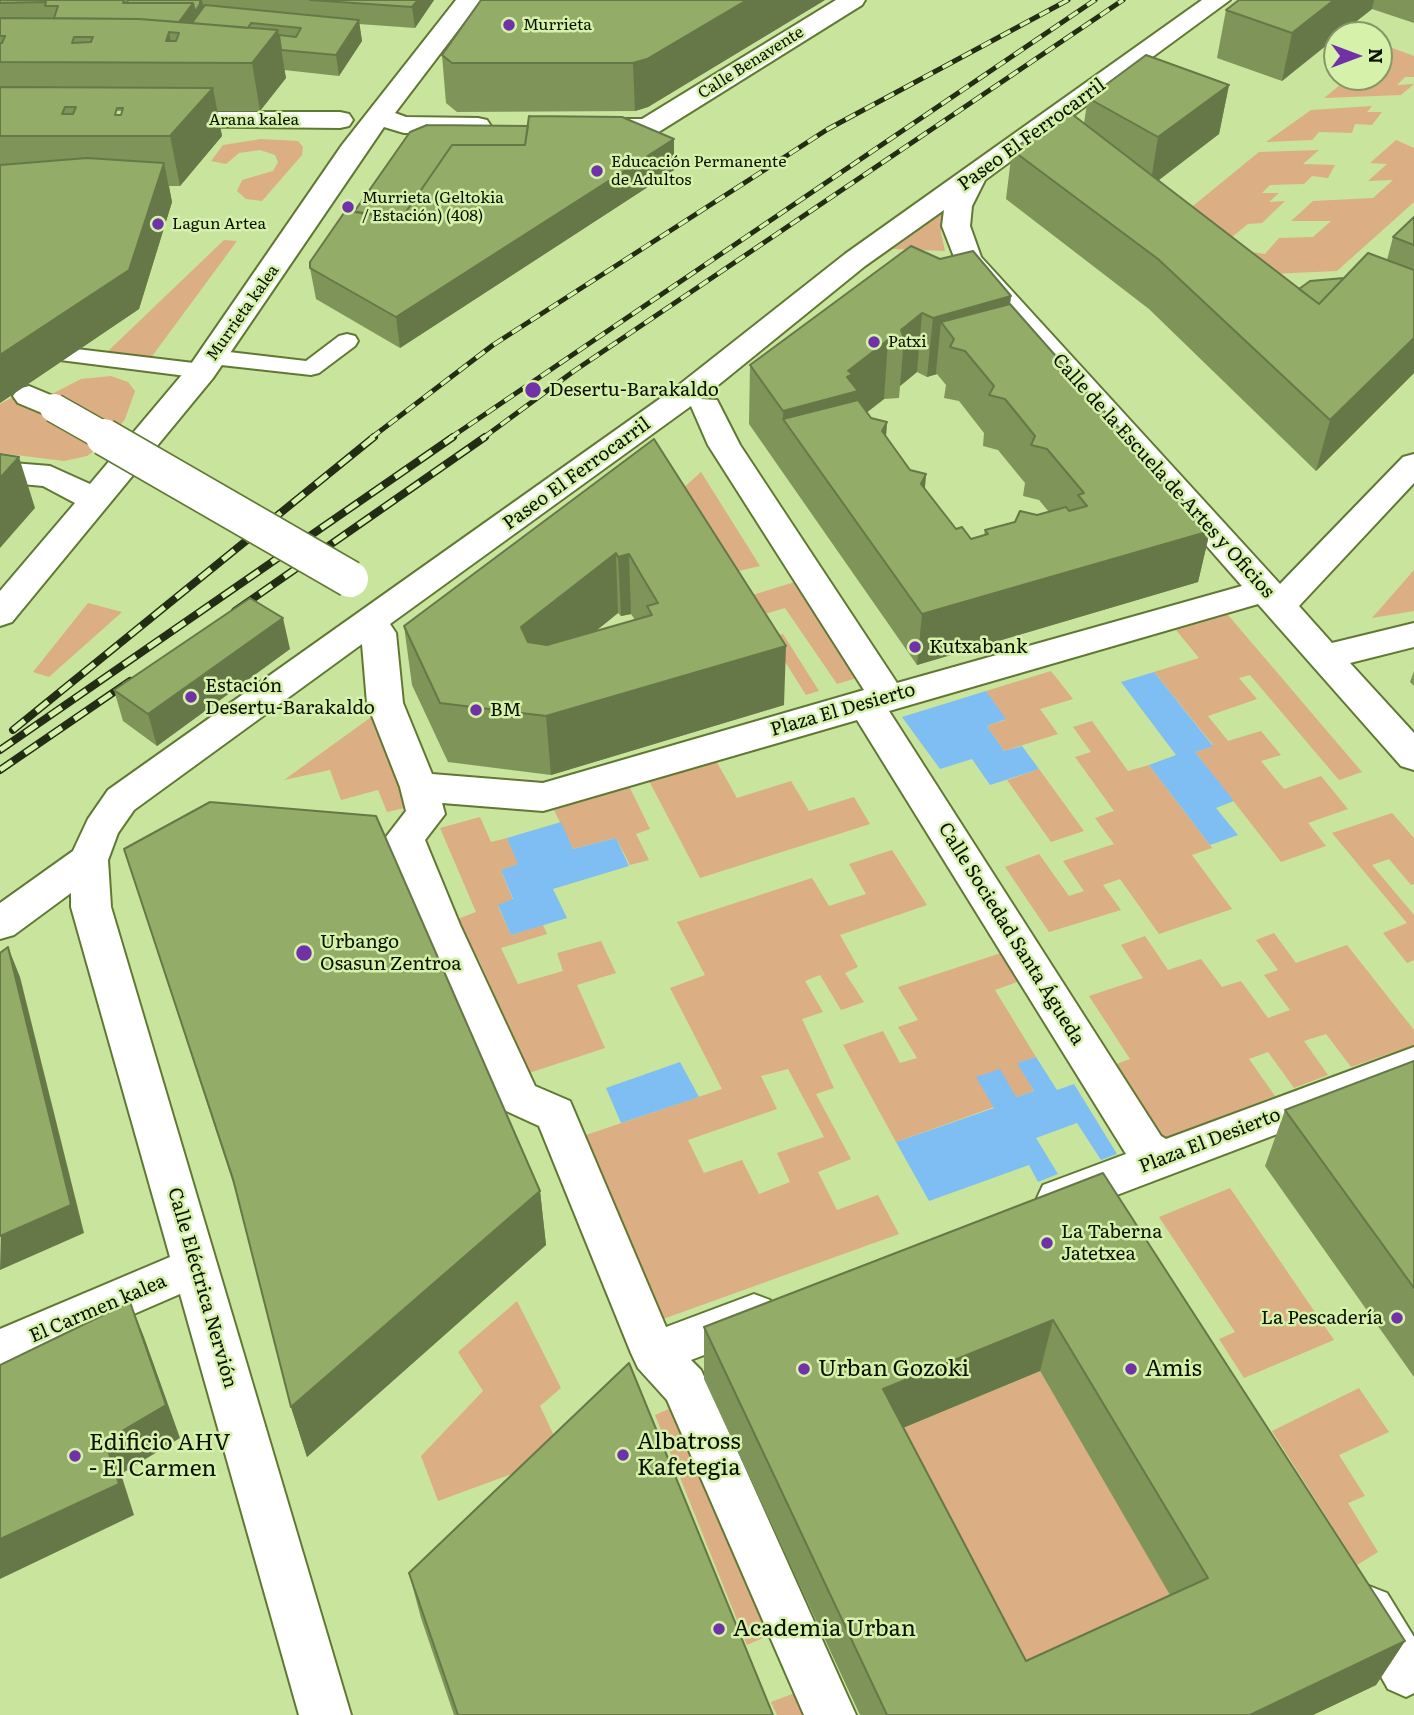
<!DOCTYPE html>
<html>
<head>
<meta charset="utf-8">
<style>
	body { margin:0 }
	#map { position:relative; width:1414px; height:1715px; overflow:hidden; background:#c9e49c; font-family:Literata,serif }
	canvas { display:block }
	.north { position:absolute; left:1323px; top:21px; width:70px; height:70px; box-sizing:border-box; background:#d6f1a9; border:2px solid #849765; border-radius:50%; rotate:90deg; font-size:19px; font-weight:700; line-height:28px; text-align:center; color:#0a1100 }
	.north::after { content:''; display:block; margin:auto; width:24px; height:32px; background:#7132a7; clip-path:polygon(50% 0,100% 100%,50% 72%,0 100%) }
</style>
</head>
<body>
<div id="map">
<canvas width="1414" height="1715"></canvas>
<div class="north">N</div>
</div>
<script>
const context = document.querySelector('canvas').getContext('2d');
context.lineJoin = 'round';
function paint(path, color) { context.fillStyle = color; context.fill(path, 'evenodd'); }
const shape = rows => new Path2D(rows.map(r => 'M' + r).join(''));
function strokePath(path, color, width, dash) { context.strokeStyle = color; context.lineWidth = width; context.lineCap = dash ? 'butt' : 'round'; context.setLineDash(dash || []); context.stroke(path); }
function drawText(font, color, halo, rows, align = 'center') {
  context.font = font + ' Literata,serif'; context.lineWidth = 5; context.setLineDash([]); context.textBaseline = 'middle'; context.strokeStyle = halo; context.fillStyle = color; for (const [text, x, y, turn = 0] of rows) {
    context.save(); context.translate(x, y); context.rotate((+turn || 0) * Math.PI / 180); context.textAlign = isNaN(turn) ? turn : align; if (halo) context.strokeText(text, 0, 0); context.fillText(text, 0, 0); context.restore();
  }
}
const green = shape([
	[1387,46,1414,56,1414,77,1405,77,1397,85,1414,84,1401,95,1324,98,1350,77,1379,77,1379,53],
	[1372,106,1367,112,1382,112,1372,125,1355,124,1352,133,1319,132,1312,140,1266,142,1311,110],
	[261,139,298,141,303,147,302,155,262,201,246,199,237,191,242,180,273,171,278,162,275,155,260,150,239,153,226,164,211,161,223,145],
	[1396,140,1414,148,1414,202,1337,271,1247,275,1238,250,1265,254,1279,238,1313,237,1331,221,1291,221,1313,201,1373,198,1393,180,1368,181,1387,164,1370,163],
	[1319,150,1303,164,1335,165,1328,178,1312,176,1304,184,1270,185,1262,193,1279,193,1269,202,1285,201,1262,223,1248,224,1228,240,1177,219,1259,152],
	[942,214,941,233,945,251,893,249],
	[224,240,237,241,150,359,105,354],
	[111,376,128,382,135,391,125,419,109,440,87,456,64,461,0,453,0,404,17,395,44,398,81,379],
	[701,472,760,566,730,573,681,490],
	[1414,570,1414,611,1372,618],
	[798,581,860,677,837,684,785,608,758,616,746,597],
	[88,603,122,612,49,677,33,672],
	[1228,615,1362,772,1339,780,1250,675,1239,678,1257,699,1208,716,1228,741,1261,731,1281,755,1261,761,1284,789,1321,776,1348,809,1308,823,1326,846,1281,862,1195,752,1213,745,1154,672,1199,658,1176,630],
	[783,634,819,691,806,695,770,638],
	[1051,671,1073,699,1040,709,1058,734,1004,751,987,726,1005,720,986,691],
	[374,715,409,807,387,812,378,790,341,800,330,770,284,780],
	[1092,721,1128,771,1149,765,1210,845,1212,848,1192,855,1232,909,1159,934,1120,879,1103,885,1121,910,1049,932,1005,867,1039,854,1069,896,1084,891,1063,861,1114,844,1095,818,1114,811,1075,757,1091,752,1073,727],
	[715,759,737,798,791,781,809,811,854,797,870,824,700,878,648,779],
	[1039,769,1084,831,1051,842,1007,780],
	[629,786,650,829,636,834,649,860,630,865,616,838,573,849,553,808],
	[1392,813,1414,838,1414,884,1411,885,1389,859,1372,865,1414,915,1414,960,1407,963,1383,933,1407,923,1332,833],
	[480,817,491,842,507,838,519,864,501,870,513,900,498,906,511,935,543,925,547,934,501,948,518,984,563,971,557,953,601,941,616,973,577,985,605,1048,529,1073,478,958,468,950,455,920,476,912,440,828],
	[892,850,927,905,840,935,858,967,845,973,864,1002,841,1010,820,975,805,981,823,1012,802,1019,834,1088,816,1094,851,1159,818,1172,837,1210,878,1195,899,1234,663,1319,583,1136,722,1089,670,988,705,975,677,922,812,878,829,906,866,894,849,864],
	[788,1069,824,1137,777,1153,790,1182,759,1194,742,1160,704,1173,688,1140,777,1109,761,1076],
	[1274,933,1296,963,1347,945,1414,1030,1414,1045,1351,1067,1326,1034,1304,1041,1328,1075,1294,1088,1268,1052,1249,1059,1275,1096,1154,1143,1103,1069,1130,1059,1089,996,1143,978,1121,945,1145,936,1168,970,1201,959,1222,987,1241,981,1268,1018,1290,1010,1264,975,1278,970,1256,940],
	[1013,949,1031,977,995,990,1036,1057,1018,1063,1034,1091,1016,1097,977,1077,994,1107,896,1142,843,1045,883,1031,900,1063,917,1058,898,1027,918,1020,898,987],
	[1230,1188,1334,1340,1244,1378,1219,1339,1235,1332,1159,1217],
	[517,1301,561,1388,540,1406,556,1440,528,1468,438,1501,421,1456,483,1391,458,1352],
	[1040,1371,1187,1623,1012,1704,876,1439],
	[1359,1388,1389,1432,1339,1455,1365,1496,1348,1503,1378,1552,1357,1565,1272,1431],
	[682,1403,783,1629,747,1645,655,1415],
	[808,1688,820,1715,777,1715,771,1702]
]);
const water = shape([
	[1154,672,1213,746,1195,752,1234,801,1216,808,1238,835,1210,845,1149,765,1176,755,1121,682],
	[986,691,1006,719,987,726,1004,751,1022,746,1039,769,990,785,972,759,940,769,902,717],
	[561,822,573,849,616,838,629,866,553,889,567,918,511,935,498,905,513,899,501,870,518,864,507,838],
	[1036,1057,1057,1090,1074,1084,1117,1154,1101,1160,1077,1123,1036,1138,1058,1174,1038,1182,1029,1165,929,1201,896,1142,994,1108,976,1077,1000,1069,1016,1097,1034,1091,1017,1063],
	[680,1062,699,1097,621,1123,606,1088]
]);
const lane = shape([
	[347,334,355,336,358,341,355,346,319,373,311,375,212,364,201,357,212,350,306,361,339,336,347,334],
	[68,348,202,364,213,371,202,378,60,360,57,355,68,348]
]);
const street = shape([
	[456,0,481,0,395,113,406,117,478,118,487,120,491,126,487,132,404,133,384,127,213,378,12,622,0,626,0,591,75,503,43,486,0,482,0,462,50,466,90,484,191,364,342,145,456,0],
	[836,0,865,0,862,5,657,133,594,135,585,133,581,127,585,121,594,119,642,119,836,0],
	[1202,0,1230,0,985,180,972,206,970,226,981,257,1280,584,1403,457,1414,454,1414,483,1299,606,1332,643,1414,623,1414,647,1350,663,1414,733,1414,770,1401,766,1258,604,889,711,1161,1136,1166,1139,1414,1047,1414,1082,1059,1217,1043,1211,1037,1198,1043,1185,1126,1154,857,720,543,811,442,803,445,814,425,840,460,925,535,1086,570,1101,666,1327,754,1294,770,1300,777,1315,770,1330,691,1360,701,1370,856,1715,804,1715,667,1400,638,1368,631,1353,539,1126,504,1110,420,925,386,837,406,811,400,787,367,703,362,644,134,810,118,833,108,860,111,907,351,1715,299,1715,180,1294,0,1372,0,1329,170,1257,71,907,71,893,14,935,0,939,0,903,73,851,88,819,108,790,675,388,845,254,1202,0],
	[944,210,942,226,958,267,975,282,1242,586,897,683,740,445,717,400,701,399,865,266,944,210],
	[691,406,708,445,864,690,543,783,432,774,403,703,396,633,390,624,691,406],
	[167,112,340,112,349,114,353,120,349,126,340,128,158,126,154,120,158,114,167,112],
	[29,386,65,401,70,408,65,415,54,418,18,403,13,396,18,389,29,386],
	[1369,1586,1387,1593,1414,1637,1414,1693,1406,1697,1388,1689,1344,1611,1351,1593,1369,1586]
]);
const railFar1 = shape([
	[371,438,493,345,828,129,1068,0],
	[450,438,1095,0],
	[483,438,574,371,1123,0]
]);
const rail = shape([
	[235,611,485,437],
	[13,730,374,437],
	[0,750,453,437],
	[0,770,130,681]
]);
const streetBridgeFar1 = shape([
	[54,408,107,438]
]);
const streetBridge = shape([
	[104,437,350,579]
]);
const wall = shape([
	[0,0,434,0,415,28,359,24,362,41,339,76,284,70,286,78,260,111,217,111,222,136,180,186,169,186,172,202,139,309,0,403],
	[116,111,122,111,121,115,115,115],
	[825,0,648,107,635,111,457,112,446,103,442,55],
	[1239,0,1414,0,1414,23,1372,9,1339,35,1337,35,1282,81,1217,58,1226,10],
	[1229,85,1219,134,1158,180,1299,288,1344,278,1387,260,1393,237,1414,217,1414,373,1316,471,1149,309,1006,199,1012,150,1084,123,1088,98],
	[674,139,674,170,400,348,316,299,310,268,354,212],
	[911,246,1011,296,1010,304,1210,531,1198,582,917,665,749,424,750,365],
	[917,372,927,377,937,374,946,385,944,398,959,401,984,433,983,446,998,450,1025,483,1023,496,1039,500,1049,512,985,530,984,535,971,539,956,529,925,489,926,474,910,470,886,437,887,422,871,418,867,412,884,399,899,398,900,386],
	[654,439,784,705,551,775,448,762,412,685,404,626],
	[618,613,621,616,631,614,635,620,596,631],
	[290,649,157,746,123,721,114,690],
	[1414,671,1414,686,1410,682],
	[124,849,540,1191,546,1245,307,1457,291,1407,235,1189],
	[1414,1061,1414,1377,1265,1166,1285,1110],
	[1103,1173,1405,1641,1376,1685,1313,1715,860,1715,704,1379,704,1327],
	[1040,1371,1170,1595,1026,1661,903,1428],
	[409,1573,773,1715,454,1715,421,1618]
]);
const shadedWall = shape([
	[200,0,202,0,205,12,199,33,195,12],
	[418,0,434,0,415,28,412,7],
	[747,0,825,0,648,107,635,111,633,63],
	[1334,0,1374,0,1372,9,1339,35,1337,35,1337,37,1282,81,1292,33],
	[193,3,199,33,179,33,174,29],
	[359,20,362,41,339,76,336,55],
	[278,30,286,78,260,111,252,63],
	[169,32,175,63,166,41],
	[1229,85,1219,134,1150,187,1158,137],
	[213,88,222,136,180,186,170,136],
	[674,139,674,170,400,348,396,317],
	[164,163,172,202,139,309,0,403,0,355],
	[1011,296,1003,354,941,322,936,372,937,374,927,377,933,318],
	[922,313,917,372,900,386,904,339,901,330],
	[1414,338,1414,373,1316,471,1330,420],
	[888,340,884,399,856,421,783,419,783,411,848,371],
	[887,422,883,473,882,431],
	[19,457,35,508,0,548,0,478],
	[926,474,921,525,921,484],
	[1210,531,1198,582,917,665,922,614],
	[616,553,618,613,527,686,521,627],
	[629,554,631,614,621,616,618,557],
	[283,618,290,649,157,746,148,714],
	[786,646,784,705,551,775,546,716],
	[8,947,20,977,84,1233,0,1270],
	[540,1191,546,1245,307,1457,291,1407],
	[130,1302,144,1337,180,1438,121,1474,134,1515,0,1579,0,1539,105,1441],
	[1053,1320,1040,1371,876,1439,883,1389],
	[1405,1641,1376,1685,1313,1715,1250,1715]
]);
const building = shape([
	[0,0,124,0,123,3,193,3,179,22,139,19,54,18,58,6,45,6,46,2,0,3,0,0],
	[128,0,200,0,200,4,195,12,193,3,127,3,128,0],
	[310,0,418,0,412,7,310,0],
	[481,0,747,0,647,59,633,63,452,63,442,55,481,0],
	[1239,0,1334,0,1292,33,1226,10,1239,0],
	[205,5,359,20,336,55,281,50,279,35,296,37,301,28,251,23,248,28,192,23,205,5],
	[0,18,139,19,278,30,252,63,0,62,0,43,2,43,5,36,0,36,0,18],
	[169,32,179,33,176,41,166,41,169,32],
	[74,37,93,37,91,42,72,43,74,37],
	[1146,55,1229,85,1158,137,1088,98,1146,55],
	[0,87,213,88,170,136,0,136,0,87],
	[65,107,76,107,73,114,62,114,65,107],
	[117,108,123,108,121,115,115,115,117,108],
	[1068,111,1319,304,1368,253,1414,270,1414,338,1330,420,1158,259,1012,150,1068,111],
	[529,116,622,117,674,139,396,317,310,268,310,262,346,210,401,219,452,145,525,145,529,116],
	[427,125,528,126,525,145,452,145,401,219,354,212,410,132,427,125],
	[87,158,164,163,129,270,0,355,0,165,87,158],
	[1414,217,1414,245,1393,237,1414,217],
	[911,246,940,259,973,251,1011,296,933,318,922,313,901,330,904,339,888,340,848,371,853,374,847,377,858,391,783,411,750,365,911,246],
	[1344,278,1319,304,1299,289,1310,281,1344,278],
	[1010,304,1210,531,922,614,783,419,858,400,871,418,887,422,882,431,910,470,926,474,921,484,956,529,962,527,971,539,988,534,985,530,1015,522,1020,511,1037,515,1066,507,1069,511,1087,506,1078,495,1084,493,1047,449,1031,445,1035,436,1005,399,989,395,994,386,965,351,950,347,954,339,941,322,1010,304],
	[654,439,786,646,546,716,440,703,404,626,654,439],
	[616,553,618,557,629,554,643,578,658,603,647,606,652,615,547,645,528,642,521,627,616,553],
	[0,454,19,457,0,478,0,454],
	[250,598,283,618,148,714,114,690,250,598],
	[210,802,376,816,540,1191,291,1407,233,1179,124,849,210,802],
	[8,947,71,1205,0,1236,0,953,8,947],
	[1414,1061,1414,1288,1285,1110,1414,1061],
	[1103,1173,1405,1641,1250,1715,887,1715,704,1327,1103,1173],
	[1053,1320,1208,1578,1026,1661,883,1389,1053,1320],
	[130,1302,166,1405,105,1441,119,1484,0,1539,0,1365,130,1302],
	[629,1363,773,1715,458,1715,409,1573,629,1363]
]);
const markers = [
	[509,25,7,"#7132a7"],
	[597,171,7,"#7132a7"],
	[348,207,7,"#7132a7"],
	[158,224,7,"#7132a7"],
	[874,342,7,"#7132a7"],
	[533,390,9,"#7132a7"],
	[915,647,7,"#7132a7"],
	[191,697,7,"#7132a7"],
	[476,710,7,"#7132a7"],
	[304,953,9,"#7132a7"],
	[1047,1243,7,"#7132a7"],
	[1397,1318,7,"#7132a7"],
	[804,1369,7,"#7132a7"],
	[1131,1369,7,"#7132a7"],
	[623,1455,7,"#7132a7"],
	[75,1456,7,"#7132a7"],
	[719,1629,7,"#7132a7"]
];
const farPoinames = [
	["Murrieta",523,25],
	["Educación Permanente",611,162],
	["de Adultos",611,180],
	["Murrieta (Geltokia",362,198],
	["/ Estación) (408)",362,216],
	["Lagun Artea",172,224],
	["Patxi",888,342]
];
const farStreetnames = [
	["Calle Benavente",751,63,-32],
	["Arana kalea",254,120],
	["Murrieta kalea",243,313,-55]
];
const streetNames = [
	["Paseo El Ferrocarril",1032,135,-36],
	["Paseo El Ferrocarril",577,474,-36],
	["Calle de la Escuela de Artes y Oficios",1163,476,48],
	["Plaza El Desierto",843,710,-16],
	["Calle Sociedad Santa Águeda",1011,934,58],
	["Plaza El Desierto",1210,1141,-21],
	["Calle Eléctrica Nervión",202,1288,74],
	["El Carmen kalea",98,1309,-23]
];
const poiNames = [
	["Desertu-Barakaldo",549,390],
	["Kutxabank",929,647],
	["Estación",205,686],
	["Desertu-Barakaldo",205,708],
	["BM",490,710],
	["Urbango",320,942],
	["Osasun Zentroa",320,964],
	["La Taberna",1061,1232],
	["Jatetxea",1061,1254],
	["La Pescadería",1383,1318,"right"]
];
const nearPoinames = [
	["Urban Gozoki",818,1369],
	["Amis",1145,1369],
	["Albatross",637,1442],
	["Kafetegia",637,1468],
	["Edificio AHV",89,1443],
	["- El Carmen",89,1469],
	["Academia Urban",733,1629]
];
paint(green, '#dcae83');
paint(water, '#7fbef2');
strokePath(lane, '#617834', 4);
strokePath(street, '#617834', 4);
paint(lane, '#fff');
paint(street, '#fff');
strokePath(railFar1, '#232d15', 5);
strokePath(rail, '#232d15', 8);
strokePath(railFar1, '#d6f1a9', 3.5, [11]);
strokePath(rail, '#d6f1a9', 5, [15]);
strokePath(streetBridgeFar1, '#617834', 31, []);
strokePath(streetBridge, '#617834', 39, []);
strokePath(streetBridgeFar1, '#fff', 28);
strokePath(streetBridge, '#fff', 36);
paint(wall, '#7e9459');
paint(shadedWall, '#677848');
paint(building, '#93ac67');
strokePath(building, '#677848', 2);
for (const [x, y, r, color] of markers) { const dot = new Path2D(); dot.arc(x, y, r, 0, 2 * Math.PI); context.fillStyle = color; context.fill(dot); strokePath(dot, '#d6f1a9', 2.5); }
drawText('16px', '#0a1100', '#d6f1a9', farPoinames, 'left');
drawText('16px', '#0a1100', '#d6f1a9', farStreetnames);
drawText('19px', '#0a1100', '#d6f1a9', streetNames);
drawText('19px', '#0a1100', '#d6f1a9', poiNames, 'left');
drawText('23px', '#0a1100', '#d6f1a9', nearPoinames, 'left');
</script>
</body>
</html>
